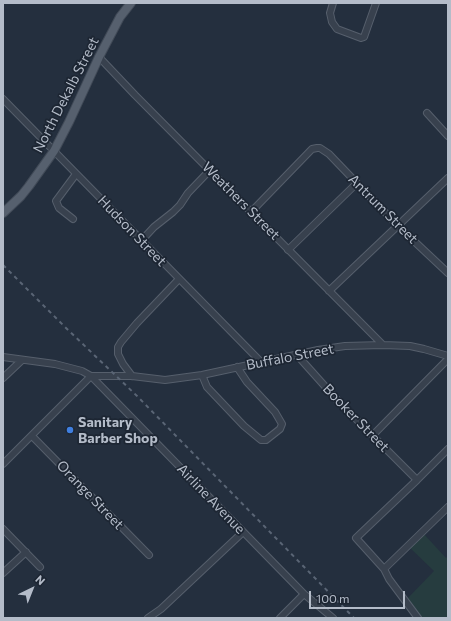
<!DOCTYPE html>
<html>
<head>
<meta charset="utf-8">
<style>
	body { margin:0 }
	#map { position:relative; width:451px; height:621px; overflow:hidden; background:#242f3e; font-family:Commissioner,sans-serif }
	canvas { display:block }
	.frame { position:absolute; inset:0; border:4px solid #b4bcc9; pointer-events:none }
	.north { position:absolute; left:12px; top:569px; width:40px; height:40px; -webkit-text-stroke:3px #1d2633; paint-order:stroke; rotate:43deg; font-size:11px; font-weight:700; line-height:16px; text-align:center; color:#b4bcc9 }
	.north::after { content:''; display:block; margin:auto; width:14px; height:18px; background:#b4bcc9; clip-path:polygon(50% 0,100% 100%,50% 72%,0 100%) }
	.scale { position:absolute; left:309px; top:591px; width:96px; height:18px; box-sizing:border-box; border:2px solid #b4bcc9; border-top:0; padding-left:5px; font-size:12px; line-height:14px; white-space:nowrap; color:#b4bcc9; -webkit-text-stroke:3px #1d2633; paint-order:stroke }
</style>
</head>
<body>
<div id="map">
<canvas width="451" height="621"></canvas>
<div class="frame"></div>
<div class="north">N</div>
<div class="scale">100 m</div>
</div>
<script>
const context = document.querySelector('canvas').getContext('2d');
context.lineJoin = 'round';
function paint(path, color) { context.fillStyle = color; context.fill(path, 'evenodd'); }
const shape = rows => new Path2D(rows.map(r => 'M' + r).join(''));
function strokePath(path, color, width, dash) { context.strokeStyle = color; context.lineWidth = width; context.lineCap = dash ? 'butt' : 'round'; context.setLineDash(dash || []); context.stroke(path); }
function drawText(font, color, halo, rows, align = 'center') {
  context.font = font + ' Commissioner,sans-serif'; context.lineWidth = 3.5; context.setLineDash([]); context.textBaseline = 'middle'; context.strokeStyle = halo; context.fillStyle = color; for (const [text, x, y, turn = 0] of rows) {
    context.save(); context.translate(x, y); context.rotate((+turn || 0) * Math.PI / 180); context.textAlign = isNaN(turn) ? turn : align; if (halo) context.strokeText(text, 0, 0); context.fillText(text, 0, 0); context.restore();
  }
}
const green = shape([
	[422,532,446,558,448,556,448,618,418,618,406,600,434,571,408,546]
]);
const minor = shape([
	[333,3,330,13,332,22,337,29,361,38,364,37,376,3],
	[99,57,135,95,383,345],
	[3,99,261,362],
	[427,113,448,136],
	[251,212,312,149,317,148,320,148,329,154,398,226,448,273],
	[73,219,59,208,56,201,76,174],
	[141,241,154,227,173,212,180,205,188,193,210,170],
	[288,250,357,183],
	[329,291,448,178],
	[297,355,339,402,417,480],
	[3,357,55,364,82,371,91,376,304,594,333,618],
	[202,375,207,387,244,426,261,440,266,440,280,429,282,424,275,412,247,382,237,367],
	[132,376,123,364,118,354,118,347,121,342,137,323,179,279],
	[3,378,22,360],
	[373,435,448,359],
	[32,436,149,555],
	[3,464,91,376,132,376,165,380,202,375,318,350,345,346,383,345,410,346,424,349,448,356],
	[3,529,40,567],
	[384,569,448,507],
	[3,573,26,552],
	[148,618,161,609,243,532],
	[280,618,304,594],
	[418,618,389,579,384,569,356,538,417,480,448,449]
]);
const major = shape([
	[3,213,21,196,29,186,54,151,69,122,99,57,120,17,131,3]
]);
const rail = shape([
	[3,265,66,328,137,396,354,618]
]);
const markers = [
	[70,430,4,"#3f7fe0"]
];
const streetNames = [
	["North Dekalb Street",66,95,-63],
	["Weathers Street",241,201,45],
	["Antrum Street",383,209,45],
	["Hudson Street",132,231,46],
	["Buffalo Street",290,357,-11],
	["Booker Street",356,418,46],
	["Orange Street",90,495,46],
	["Airline Avenue",211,499,46]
];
const poiNames = [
	["Sanitary",78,422],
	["Barber Shop",78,438]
];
paint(green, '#263c3f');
strokePath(minor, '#565f6c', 8);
strokePath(major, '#414a57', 10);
strokePath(minor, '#38414e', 6);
strokePath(major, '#56606e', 8);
strokePath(rail, '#5a6575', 2, [4, 4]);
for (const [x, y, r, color] of markers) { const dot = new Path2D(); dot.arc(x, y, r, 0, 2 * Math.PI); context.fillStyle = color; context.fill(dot); strokePath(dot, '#1d2633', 1.5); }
drawText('14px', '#b4bcc9', '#1d2633', streetNames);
drawText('bold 14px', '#b4bcc9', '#1d2633', poiNames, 'left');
</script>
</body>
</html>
